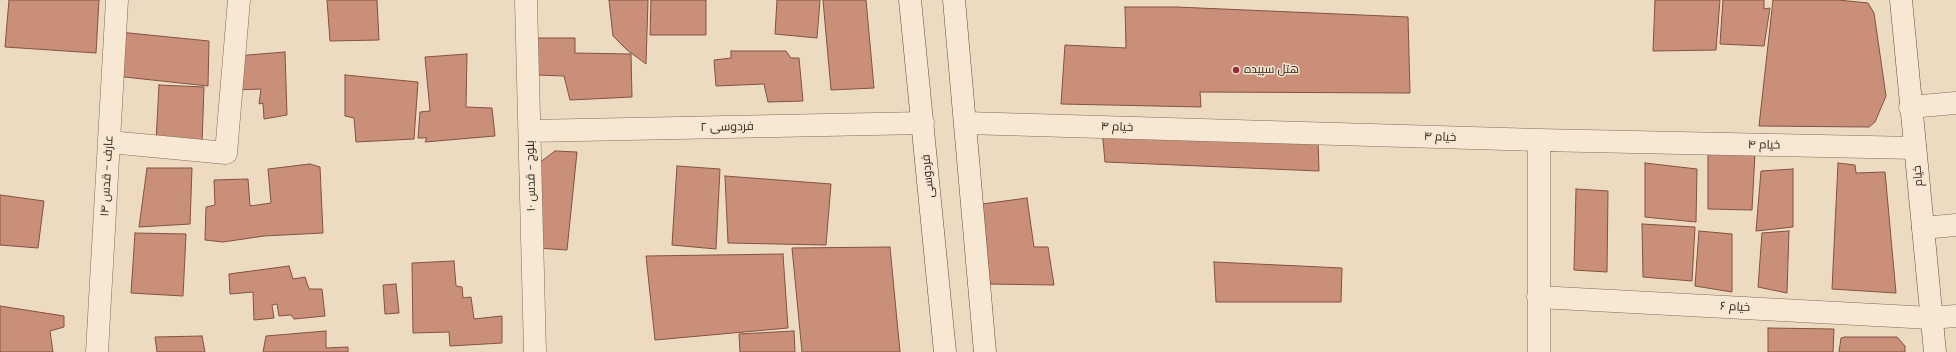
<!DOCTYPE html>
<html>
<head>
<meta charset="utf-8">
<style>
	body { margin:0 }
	canvas { display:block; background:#ecdac1 }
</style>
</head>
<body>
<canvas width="1956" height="352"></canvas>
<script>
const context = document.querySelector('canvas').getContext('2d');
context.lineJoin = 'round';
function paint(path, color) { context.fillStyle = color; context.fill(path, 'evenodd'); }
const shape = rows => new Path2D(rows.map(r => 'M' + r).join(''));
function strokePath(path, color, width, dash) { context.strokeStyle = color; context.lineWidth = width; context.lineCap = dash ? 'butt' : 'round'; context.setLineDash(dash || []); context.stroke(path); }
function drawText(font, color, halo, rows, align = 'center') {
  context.font = font + ' Lora,Cairo,serif'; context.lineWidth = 3; context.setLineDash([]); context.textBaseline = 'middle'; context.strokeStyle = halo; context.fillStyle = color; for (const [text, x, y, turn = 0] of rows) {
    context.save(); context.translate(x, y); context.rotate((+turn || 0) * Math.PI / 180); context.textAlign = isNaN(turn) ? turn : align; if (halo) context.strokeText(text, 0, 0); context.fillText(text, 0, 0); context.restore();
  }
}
const building = shape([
	[9,0,99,0,96,53,5,47,9,0],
	[327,0,377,0,379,40,330,41,327,0],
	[609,0,648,0,646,64,627,50,613,36,609,0],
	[651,0,706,0,706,35,650,35,651,0],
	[777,0,820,0,817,38,775,34,777,0],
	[823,0,866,0,874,88,831,90,823,0],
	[1655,0,1720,0,1716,50,1653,51,1655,0],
	[1723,0,1764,0,1764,9,1770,8,1764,46,1720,44,1723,0],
	[1773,0,1838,0,1868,3,1874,13,1886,96,1875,122,1869,127,1759,126,1773,0],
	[1125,7,1176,7,1408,17,1410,93,1200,92,1201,107,1061,104,1065,45,1126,48,1125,7],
	[119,32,209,41,208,86,115,76,119,32],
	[535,38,575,38,575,53,631,54,632,97,570,100,564,76,537,75,535,38],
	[731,51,786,51,791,58,799,58,803,101,768,102,764,84,716,86,714,60,731,58,731,51],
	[285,52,287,115,264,119,263,103,259,104,261,89,234,90,236,56,285,52],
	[467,54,466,107,492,108,495,136,425,142,427,138,418,138,420,112,430,111,425,57,467,54],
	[345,75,418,82,414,139,356,142,354,118,345,116,345,75],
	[159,85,204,87,202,144,156,141,159,85],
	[1102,129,1318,138,1319,171,1105,162,1102,129],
	[555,151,577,152,567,250,537,248,539,163,555,151],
	[1708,152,1755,153,1752,210,1708,209,1708,152],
	[1645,163,1697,169,1696,222,1645,217,1645,163],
	[1838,163,1855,165,1856,173,1885,172,1896,293,1832,289,1838,163],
	[310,164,320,167,323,233,264,236,223,242,205,240,206,207,215,205,214,180,248,179,250,206,271,203,268,169,310,164],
	[677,166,720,169,716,249,672,245,677,166],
	[147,168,192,168,190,224,139,227,147,168],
	[1793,169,1793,227,1756,231,1761,171,1793,169],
	[725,176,831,184,826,245,728,243,725,176],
	[1576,189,1608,191,1607,272,1574,270,1576,189],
	[0,195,44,201,38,248,0,245,0,195],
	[1027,198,1034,247,1048,247,1054,285,988,284,975,205,1027,198],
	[1642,224,1695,227,1692,281,1643,277,1642,224],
	[1699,231,1732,234,1732,292,1695,286,1699,231],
	[1789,231,1787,293,1758,287,1762,233,1789,231],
	[135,233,186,234,183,296,131,293,135,233],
	[890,247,900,352,802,352,792,248,890,247],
	[783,254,788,328,655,340,646,256,783,254],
	[454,261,456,286,462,287,463,298,471,297,474,319,502,316,502,343,450,346,449,332,413,333,412,263,454,261],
	[1214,262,1342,268,1341,302,1216,302,1214,262],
	[289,266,293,279,305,277,309,289,322,289,325,316,294,319,291,315,279,316,277,304,272,305,274,318,254,320,253,292,230,294,229,274,289,266],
	[396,284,399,313,385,314,383,285,396,284],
	[0,306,64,316,64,327,50,331,53,352,0,352,0,306],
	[1768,328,1834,329,1833,352,1768,352,1768,328],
	[326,331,326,348,348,347,348,352,263,352,266,336,326,331],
	[794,331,795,352,740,352,739,334,794,331],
	[202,336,205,352,157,352,155,337,202,336],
	[1845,337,1897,337,1905,346,1905,352,1839,352,1841,338,1845,337]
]);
const street = shape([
	[526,0,535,352],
	[1910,107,1956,103],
	[966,123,1539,140,1915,148],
	[530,131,923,123],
	[1539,140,1539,352],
	[109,142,226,153,239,0],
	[1923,228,1956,225],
	[1538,297,1931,318,1956,316],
	[97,352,117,0]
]);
const secondary = shape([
	[910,0,945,352],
	[954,0,985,352],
	[1901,0,1935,352]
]);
const markers = [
	[1236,70,4,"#922b3a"]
];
const poiNames = [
	["هتل سپیده",1244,70]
];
const streetNames = [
	["فردوسی ۲",727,127,-1],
	["خیام ۴",1117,127,2],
	["خیام ۴",1440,137,2],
	["خیام ۴",1764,145,1],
	["عارف - قدس ۱۴",107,176,-87],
	["بلوچ - قدس ۱۰",531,176,-91],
	["فردوسی",928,176,-96],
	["خیام",1918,176,-95],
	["خیام ۶",1735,307,3]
];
paint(building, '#c98f78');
strokePath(building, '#835240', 1);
strokePath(street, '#856b59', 23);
strokePath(secondary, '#674c3d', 23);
strokePath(street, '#f7e8d4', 22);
strokePath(secondary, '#f7e8d4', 22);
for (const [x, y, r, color] of markers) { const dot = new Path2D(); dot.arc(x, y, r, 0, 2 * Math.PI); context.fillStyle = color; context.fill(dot); strokePath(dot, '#f4e5d0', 1.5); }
drawText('12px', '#35261d', '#f4e5d0', poiNames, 'left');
drawText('12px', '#35261d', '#f4e5d0', streetNames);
</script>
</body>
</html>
